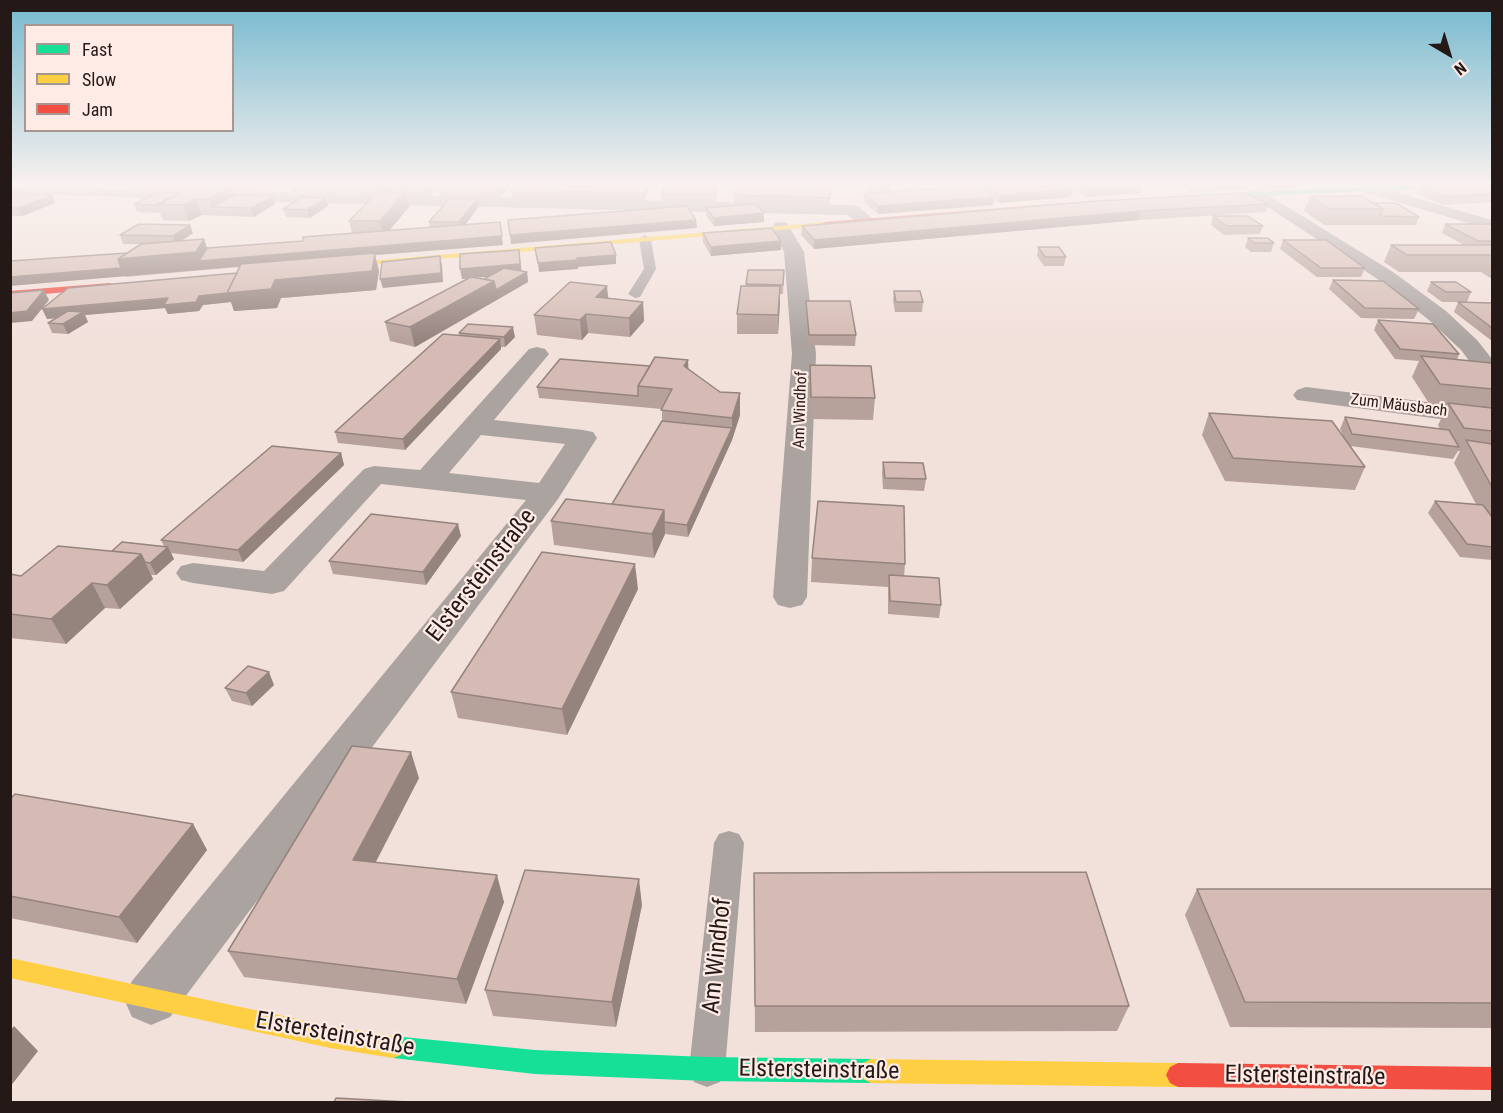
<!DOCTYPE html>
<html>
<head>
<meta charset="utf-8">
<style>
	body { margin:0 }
	#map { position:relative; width:1503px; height:1113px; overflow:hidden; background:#f2e0db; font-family:"Roboto Condensed",sans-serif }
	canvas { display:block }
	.frame { position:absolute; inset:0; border:12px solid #241916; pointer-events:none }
	.legend { position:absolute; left:24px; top:24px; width:210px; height:108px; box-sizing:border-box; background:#ffebe5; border:2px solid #a79792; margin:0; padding:8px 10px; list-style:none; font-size:18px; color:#241916 }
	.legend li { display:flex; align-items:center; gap:12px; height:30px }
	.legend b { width:30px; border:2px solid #a79792 }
	.north { position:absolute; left:1419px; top:24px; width:60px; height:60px; -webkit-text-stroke:4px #ffebe5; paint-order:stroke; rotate:142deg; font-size:16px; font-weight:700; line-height:24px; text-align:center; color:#241916 }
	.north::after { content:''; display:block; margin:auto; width:21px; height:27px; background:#241916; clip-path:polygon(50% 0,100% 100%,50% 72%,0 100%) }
</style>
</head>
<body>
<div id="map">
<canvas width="1503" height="1113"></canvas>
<div class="frame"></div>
<ul class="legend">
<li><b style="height:8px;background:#16e098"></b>Fast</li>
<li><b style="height:8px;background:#ffcf43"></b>Slow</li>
<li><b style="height:8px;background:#f24e42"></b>Jam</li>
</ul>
<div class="north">N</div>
</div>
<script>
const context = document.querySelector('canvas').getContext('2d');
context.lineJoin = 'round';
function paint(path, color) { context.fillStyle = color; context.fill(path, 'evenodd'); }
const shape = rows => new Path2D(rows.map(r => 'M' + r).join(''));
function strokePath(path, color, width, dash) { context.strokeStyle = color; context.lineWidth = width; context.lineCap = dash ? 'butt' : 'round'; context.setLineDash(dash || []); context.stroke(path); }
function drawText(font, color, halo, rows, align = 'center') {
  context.font = font + ' "Roboto Condensed",sans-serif'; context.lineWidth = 4.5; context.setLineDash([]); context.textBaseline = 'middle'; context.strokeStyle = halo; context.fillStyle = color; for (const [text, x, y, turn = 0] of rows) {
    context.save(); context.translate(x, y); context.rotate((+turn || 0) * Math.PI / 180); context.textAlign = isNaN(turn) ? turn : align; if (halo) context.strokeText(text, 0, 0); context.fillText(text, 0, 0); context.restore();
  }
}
const green = shape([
	[134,186,282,186,263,196,125,190]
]);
const lane = shape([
	[645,235,651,239,656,269,640,297,635,298,628,294,644,269,639,239,645,235],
	[729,831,739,834,744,843,725,1069,720,1082,707,1087,694,1082,689,1069,714,843,719,834,729,831]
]);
const street = shape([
	[10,186,852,205,858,206,874,220,871,224,865,225,859,224,848,215,263,202,10,193,10,186],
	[1363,186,1376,186,1492,220,1492,230,1363,192,1361,189,1363,186],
	[1257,188,1393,272,1446,311,1477,340,1492,359,1492,381,1483,379,1461,350,1430,321,1379,280,1251,196,1249,193,1251,190,1257,188],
	[781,222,787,223,804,252,816,354,807,597,802,605,790,608,778,605,773,597,792,354,784,252,772,227,775,223,781,222],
	[537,347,545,349,549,354,494,420,583,430,593,432,597,438,558,499,170,1017,151,1025,132,1017,124,999,132,981,526,500,381,484,284,591,272,594,193,583,181,580,176,573,181,566,193,563,264,571,364,469,374,466,420,470,529,349,537,347],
	[481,435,565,444,539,483,449,473,481,435],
	[1306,387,1492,410,1492,426,1297,400,1293,395,1297,390,1306,387]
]);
const fast = shape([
	[1402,186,1450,186,1447,188,1202,198,1199,196,1202,194,1402,186],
	[393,1036,535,1050,707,1057,871,1059,879,1063,883,1071,879,1079,871,1083,707,1081,535,1074,393,1058,385,1055,382,1047,385,1039,393,1036]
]);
const slow = shape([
	[825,222,829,224,828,226,332,268,328,266,332,264,825,222],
	[10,958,330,1026,393,1036,401,1039,404,1047,401,1055,393,1058,330,1048,10,978,10,958],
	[871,1059,1178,1063,1186,1067,1190,1075,1186,1083,1178,1087,871,1083,863,1079,859,1071,863,1063,871,1059]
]);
const jam = shape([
	[1112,199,1114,202,825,226,821,224,825,222,1112,199],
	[110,283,114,286,113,288,10,297,10,291,110,283],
	[1178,1063,1492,1067,1492,1090,1178,1087,1170,1083,1166,1075,1170,1067,1178,1063]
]);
const wall = shape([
	[290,186,397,186,390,192,400,192,399,188,402,186,510,186,499,198,440,197,438,189,428,197,406,196,409,207,389,230,430,227,429,222,477,199,478,208,465,225,503,245,375,255,379,271,376,290,281,298,277,308,234,311,231,302,203,305,199,311,168,314,165,308,85,315,88,322,68,334,52,333,48,323,57,318,47,319,237,273,240,267,125,277,127,253,141,244,123,244,120,235,193,233,182,241,204,239,207,248,303,241,352,233,349,221,375,194,292,192],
	[515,186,649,186,649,190,643,201,512,198,511,190],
	[866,186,890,186,890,192,904,191,902,189,903,186,919,186,919,190,983,189,983,186,1067,186,1071,197,999,203,994,200,993,205,878,214,864,202,864,194,868,194,866,188],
	[1068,186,1143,186,1141,193,1086,197],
	[1182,186,1249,186,1248,189,1191,192],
	[1257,186,1294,186,1293,188,1260,189],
	[1420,186,1492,187,1492,202,1443,205,1417,194],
	[10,187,20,193,52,195,55,203,22,216,10,216],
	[232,187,235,195,275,204,254,217,202,215,189,221,163,220,160,213,137,212,134,204,181,193],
	[717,191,715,202,662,202,661,194],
	[734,195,831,195,830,206,734,203],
	[1310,196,1374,203,1419,217,1416,225,1324,225,1304,211],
	[326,198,328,206,310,218,286,217,283,209],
	[1268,204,1266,212,1139,220,814,249,801,235,802,226],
	[706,208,764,213,764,222,714,226,706,216],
	[1213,216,1263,226,1260,234,1224,235,1211,225],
	[1445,224,1492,224,1492,279,1481,272,1399,272,1384,262,1391,245,1464,245,1442,233],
	[703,233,781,250,711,256,703,242],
	[1248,238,1274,243,1271,252,1251,252,1245,247],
	[1283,240,1365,268,1361,277,1317,277,1280,249],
	[1038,247,1066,257,1064,266,1044,266,1037,256],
	[748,270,784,270,783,294,780,294,778,334,737,334,737,314,746,286],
	[521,271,527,272,528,282,415,347,390,341,385,322,468,278,462,279],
	[489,276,484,279,475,277],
	[1333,280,1419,309,1414,319,1361,318,1329,289],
	[1431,282,1471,292,1467,302,1442,302,1427,291],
	[894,291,923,302,922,312,895,312,893,301],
	[608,298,643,302,644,321,630,337,588,333,582,340,537,335,534,315],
	[806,301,856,335,855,346,808,345,806,310],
	[1458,302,1492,303,1492,341,1454,312],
	[1378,320,1459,354,1457,360,1492,363,1492,560,1460,557,1428,513,1435,501,1476,504,1454,463,1460,451,1458,451,1453,459,1350,446,1365,467,1355,490,1225,481,1202,435,1209,413,1344,438,1340,429,1345,417,1440,429,1438,425,1447,407,1430,405,1412,377,1419,361,1395,359,1374,330],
	[459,333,515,337,505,347,501,347,501,349,405,450,338,443,335,432,459,335],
	[810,365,875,398,873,420,811,419,810,386],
	[689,369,740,415,732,440,688,537,665,534,654,558,554,545,551,521,612,504,662,421,662,409,539,398,537,387],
	[341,453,344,465,243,562,171,553,174,559,156,575,151,575,153,579,120,609,105,608,66,644,10,638,10,574,21,576,112,551,164,546,161,540],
	[883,462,926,479,924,491,883,489,882,473],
	[461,536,426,585,333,574,329,561],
	[812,558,905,564,904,576,941,605,939,618,888,614,888,587,811,582],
	[638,589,567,735,458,718,451,692],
	[274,685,252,706,232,701,225,688],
	[419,778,376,862,504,902,466,1004,244,977,228,951],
	[10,796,12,798,193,824,207,850,137,943,10,918],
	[754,873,1129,1006,1117,1031,755,1032],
	[1197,889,1492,889,1492,1028,1230,1027,1185,915],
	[642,905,616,1027,493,1016,485,990]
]);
const shadedWall = shape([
	[385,186,397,186,386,194,384,187],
	[431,186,443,186,428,197,427,189],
	[502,186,510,187,499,198,498,191],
	[647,186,649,186,649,190,643,201,643,193],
	[716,186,717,191,715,202,715,194],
	[1143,186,1141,193,1086,197,1087,189],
	[18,187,21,195,10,200,10,190],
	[232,187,237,203,212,207,209,199],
	[1073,189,1071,197,999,203,1000,195],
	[405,192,409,207,384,237,380,221],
	[52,195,55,203,22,216,18,208],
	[273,196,275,204,254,217,251,208],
	[994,197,993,205,878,214,878,206],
	[326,198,328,206,310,218,307,210],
	[196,199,202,215,189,221,183,205],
	[477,199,478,208,461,230,459,222],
	[1141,211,1139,220,814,249,814,240],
	[764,213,764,222,714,226,714,218],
	[696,220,697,228,511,244,510,235],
	[500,222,503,245,375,255,379,271,376,290,281,298,277,308,234,311,231,302,203,305,199,311,168,314,165,308,85,315,88,322,68,334,63,324,77,316,47,319,42,309,199,296,275,280,374,255,10,286,10,277,118,259,204,239,210,257],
	[190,225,193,233,176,244,173,236],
	[781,241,781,250,711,256,711,247],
	[519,250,522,274,462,279,460,269],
	[616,255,616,264,578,267,578,269,539,272,538,263,577,258],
	[440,256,442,265,443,282,383,288,380,279],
	[527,272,528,282,415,347,410,327,494,281],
	[607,286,609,305,596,297],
	[780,286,780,305,778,334,778,315],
	[44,290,49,300,32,321,10,323,10,313],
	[643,302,644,321,630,337,629,318],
	[586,314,588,333,582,340,580,320],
	[513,327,515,337,505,347,504,337],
	[500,339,501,349,405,450,403,439],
	[688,360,689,380,684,366],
	[740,393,740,415,732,440,688,537,687,525,732,428,732,418],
	[341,453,344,465,243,562,238,550],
	[664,510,665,534,654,558,652,534],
	[458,524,461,536,426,585,423,572],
	[168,547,174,559,156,575,150,563],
	[141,554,153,579,120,609,107,585],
	[635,564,638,589,567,735,562,709],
	[92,583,105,608,66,644,51,619],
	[269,672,274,685,252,706,246,693],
	[411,752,419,778,363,886,353,860],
	[193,824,207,850,137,943,119,917],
	[497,875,504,902,466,1004,457,979],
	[639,879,642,905,616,1027,612,1002],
	[14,1026,38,1051,10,1087,10,1031]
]);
const building = shape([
	[194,186,232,187,209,199,196,199,183,205,157,204,194,186],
	[353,186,385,186,384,187,353,186],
	[402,186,431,186,427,189,399,188,402,186],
	[442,186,502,186,498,191,438,189,442,186],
	[515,186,647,186,643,193,511,190,515,186],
	[664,186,716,186,715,194,661,194,664,186],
	[737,186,790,186,832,187,830,198,734,195,737,186],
	[868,186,890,186,890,187,869,187,868,186],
	[967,186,978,186,994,197,878,206,864,194,967,186],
	[985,186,1067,186,1073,189,1000,195,985,186],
	[1082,186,1139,186,1087,189,1082,186],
	[1420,186,1489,186,1492,187,1492,194,1447,197,1420,186],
	[160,192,181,193,157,205,134,204,160,192],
	[377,192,405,192,380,221,349,221,377,192],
	[20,193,52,195,18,208,10,208,10,197,20,193],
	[1245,193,1268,204,1141,211,814,240,802,226,1098,201,1245,193],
	[235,195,273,196,251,208,212,207,235,195],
	[1310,196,1361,196,1383,209,1329,209,1310,196],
	[302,197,326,198,307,210,283,209,302,197],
	[449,199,477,199,459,222,429,222,449,199],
	[1374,203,1396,203,1419,217,1380,216,1383,209,1374,203],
	[755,204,764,213,714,218,706,208,755,204],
	[687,206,696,220,510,235,508,220,687,206],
	[1213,216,1248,216,1263,226,1227,226,1213,216],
	[500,222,502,236,199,261,207,248,303,241,303,237,500,222],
	[139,224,190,225,173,236,120,235,139,224],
	[1445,224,1492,224,1492,241,1478,241,1445,224],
	[772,228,781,241,711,247,703,233,772,228],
	[1248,238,1268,238,1274,243,1254,243,1248,238],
	[204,239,196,252,118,259,141,244,204,239],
	[1283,240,1326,240,1365,268,1321,268,1283,240],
	[611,242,616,255,577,258,577,260,538,263,535,248,611,242],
	[1391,245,1492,245,1492,256,1489,255,1407,255,1391,245],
	[1038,247,1059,247,1066,257,1045,257,1038,247],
	[519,250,520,264,460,269,460,254,519,250],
	[127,253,118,259,121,268,10,277,10,261,127,253],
	[375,253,372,271,275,280,271,289,227,293,241,264,375,253],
	[440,256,441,273,380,279,382,262,440,256],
	[504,268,527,272,496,290,494,281,484,279,504,268],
	[748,270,784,270,783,285,746,284,748,270],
	[237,273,227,293,199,296,196,302,164,305,168,298,42,309,68,288,237,273],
	[471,277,494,281,410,327,385,322,471,277],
	[1333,280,1383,281,1419,309,1365,308,1333,280],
	[570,282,607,286,596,297,643,302,629,318,586,314,580,320,534,315,570,282],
	[1431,282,1456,282,1471,292,1446,292,1431,282],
	[741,286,780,286,778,315,737,314,741,286],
	[44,290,27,311,10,313,10,293,44,290],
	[894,291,920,291,923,302,896,302,894,291],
	[806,301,850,301,856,335,809,335,806,301],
	[1458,302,1492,303,1492,328,1458,302],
	[68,311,83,312,63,324,48,323,68,311],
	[1378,320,1433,324,1459,354,1400,349,1378,320],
	[468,324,513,327,504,337,459,333,468,324],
	[443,334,500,339,403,439,335,432,443,334],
	[1421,356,1492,363,1492,389,1440,384,1421,356],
	[655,357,688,360,684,366,720,392,740,393,732,418,661,410,672,389,638,386,655,357],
	[560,359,650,366,638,386,638,396,537,387,560,359],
	[810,365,871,366,875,398,811,397,810,365],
	[1448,403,1492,408,1492,431,1464,428,1448,403],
	[1209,413,1332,421,1365,467,1233,458,1209,413],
	[1345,417,1449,430,1459,447,1352,434,1345,417],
	[662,421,732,428,687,525,664,522,664,510,612,504,662,421],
	[1466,440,1492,444,1492,487,1466,440],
	[272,446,341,453,238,550,161,540,272,446],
	[883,462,923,463,926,479,885,478,883,462],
	[566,499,664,510,652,534,551,521,566,499],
	[818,501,904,506,905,564,812,558,818,501],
	[1435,501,1483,505,1492,517,1492,547,1467,544,1435,501],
	[371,514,458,524,423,572,329,561,371,514],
	[122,542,168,547,150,563,145,562,141,554,112,551,122,542],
	[58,546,141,554,107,585,92,583,51,619,10,614,10,574,21,576,58,546],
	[542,552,635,564,562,709,451,692,542,552],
	[889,575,939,578,941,605,890,601,889,575],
	[248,666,269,672,246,693,225,688,248,666],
	[352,746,411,752,353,860,497,875,457,979,228,951,352,746],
	[15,794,193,824,119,917,10,896,10,799,15,794],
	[525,870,639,879,612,1002,485,990,525,870],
	[1086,872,1129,1006,755,1006,754,873,1086,872],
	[1197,889,1492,889,1492,1003,1245,1002,1197,889],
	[336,1098,408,1102,334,1102,336,1098]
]);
const farStreetnames = [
	["Zum Mäusbach",1399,406,7],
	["Am Windhof",801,410,-88]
];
const nearStreetnames = [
	["Elstersteinstraße",482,576,-52],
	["Am Windhof",718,956,-84],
	["Elstersteinstraße",335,1035,10],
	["Elstersteinstraße",819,1071,1],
	["Elstersteinstraße",1305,1077,1]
];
paint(green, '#f8cbbf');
paint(lane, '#aba3a0');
paint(street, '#aba3a0');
paint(fast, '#16e098');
paint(slow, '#ffcf43');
paint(jam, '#f24e42');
paint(wall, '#b7a19b');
paint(shadedWall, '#95837e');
paint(building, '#d5bbb4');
strokePath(building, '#95837e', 1.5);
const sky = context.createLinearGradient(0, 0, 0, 342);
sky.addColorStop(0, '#75b9ce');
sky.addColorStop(0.54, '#f9f1ef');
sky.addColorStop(1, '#f9f1ef00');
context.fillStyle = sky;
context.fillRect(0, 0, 1503, 342);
drawText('16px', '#241916', '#ffebe5', farStreetnames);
drawText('24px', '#241916', '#ffebe5', nearStreetnames);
</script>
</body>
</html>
